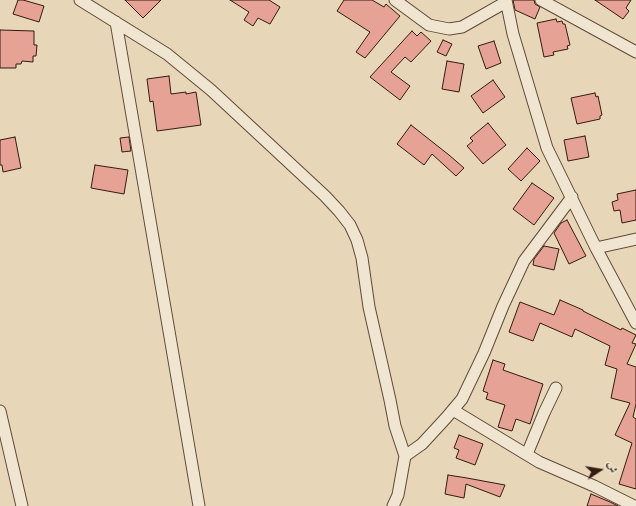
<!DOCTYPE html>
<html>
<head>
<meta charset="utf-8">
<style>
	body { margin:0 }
	#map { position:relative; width:636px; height:506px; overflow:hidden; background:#e7d7b8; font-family:Alegreya,Amiri,serif }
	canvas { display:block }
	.north { position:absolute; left:580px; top:450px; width:40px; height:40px; -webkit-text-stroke:3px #efe5d1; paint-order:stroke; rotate:78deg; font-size:11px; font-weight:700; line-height:16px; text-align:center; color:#331b0e }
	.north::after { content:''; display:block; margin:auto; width:14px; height:18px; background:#331b0e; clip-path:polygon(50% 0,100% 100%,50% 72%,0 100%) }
</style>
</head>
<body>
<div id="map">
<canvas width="636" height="506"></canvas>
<div class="north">ش</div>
</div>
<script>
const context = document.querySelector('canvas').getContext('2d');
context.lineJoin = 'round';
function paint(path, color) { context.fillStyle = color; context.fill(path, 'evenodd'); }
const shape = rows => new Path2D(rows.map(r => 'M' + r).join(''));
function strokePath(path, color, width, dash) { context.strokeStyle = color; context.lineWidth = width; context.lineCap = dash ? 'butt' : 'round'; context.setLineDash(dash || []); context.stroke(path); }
const building = shape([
	[18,0,23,0,44,6,39,22,13,14,18,0],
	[125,0,161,0,143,18,125,0],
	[230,0,269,0,280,7,270,24,258,18,253,26,244,20,249,12,230,0],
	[344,0,372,0,384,7,386,4,400,16,365,58,356,52,370,32,337,11,344,0],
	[513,0,534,0,535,4,540,7,535,19,515,10,513,0],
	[595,0,631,0,626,8,629,11,623,19,595,0],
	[556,19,557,22,562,21,563,24,565,24,570,45,567,46,568,49,553,52,554,55,544,57,537,23,556,19],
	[0,30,34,31,34,45,37,45,36,56,33,56,33,62,22,61,21,64,16,64,16,68,0,68,0,30],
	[412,31,417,36,421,32,431,41,411,62,405,57,391,72,410,86,400,100,370,77,412,31],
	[443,40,452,44,446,56,437,52,443,40],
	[494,41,501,63,486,69,478,46,494,41],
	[447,61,464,64,459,92,442,89,447,61],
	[169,76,171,94,186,92,186,94,196,92,201,125,157,131,153,101,150,102,147,79,169,76],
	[493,80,505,97,483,113,471,96,493,80],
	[595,93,596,97,598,96,602,115,600,116,600,119,577,124,571,98,595,93],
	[488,123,506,145,483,164,467,146,473,141,470,138,488,123],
	[411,125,449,155,464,168,456,176,432,154,424,165,397,144,411,125],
	[585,136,589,157,568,161,564,140,585,136],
	[15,137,21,168,3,172,2,165,0,165,0,140,15,137],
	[129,137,131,151,122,152,120,138,129,137],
	[527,148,540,161,521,181,508,169,527,148],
	[95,165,128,170,124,194,91,188,95,165],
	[532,183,554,198,534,225,513,209,532,183],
	[636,190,636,220,622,223,620,210,614,211,612,202,618,200,617,194,636,190],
	[567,220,586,256,569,264,554,233,561,223,567,220],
	[544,246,559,249,554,270,533,265,534,259,544,246],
	[560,300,583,310,583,311,621,330,622,328,636,335,632,343,636,344,627,364,636,367,636,404,633,417,636,419,636,489,619,484,632,443,615,435,630,403,611,398,617,369,605,365,610,346,575,329,572,337,540,323,533,341,509,332,520,302,554,315,560,300],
	[493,360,505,364,503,370,543,384,530,424,516,419,512,431,498,427,505,405,486,399,488,393,483,391,493,360],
	[459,435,483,444,475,465,456,458,459,450,454,448,459,435],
	[448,475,467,478,505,485,500,497,466,484,464,498,445,494,448,475],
	[591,494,610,502,618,506,587,506,591,494]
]);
const street = shape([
	[80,0,167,54,211,90,325,196,339,211,350,225,357,240,362,258,369,307,390,400,395,426,405,456,398,495,393,506],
	[395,0,429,25,449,29,462,27,506,2],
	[506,0,513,34,547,148,596,248,636,323],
	[541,0,636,52],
	[116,22,199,506],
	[596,248,636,239],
	[453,410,539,462,594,486,634,506],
	[0,411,22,506],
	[527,454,544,413,556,388],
	[405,456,422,444,446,418,462,399,484,353,503,306,524,261,572,197]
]);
paint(building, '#e6a294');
strokePath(building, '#331b0e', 1);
strokePath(street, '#604a38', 13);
strokePath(street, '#efe5d1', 11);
</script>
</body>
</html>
